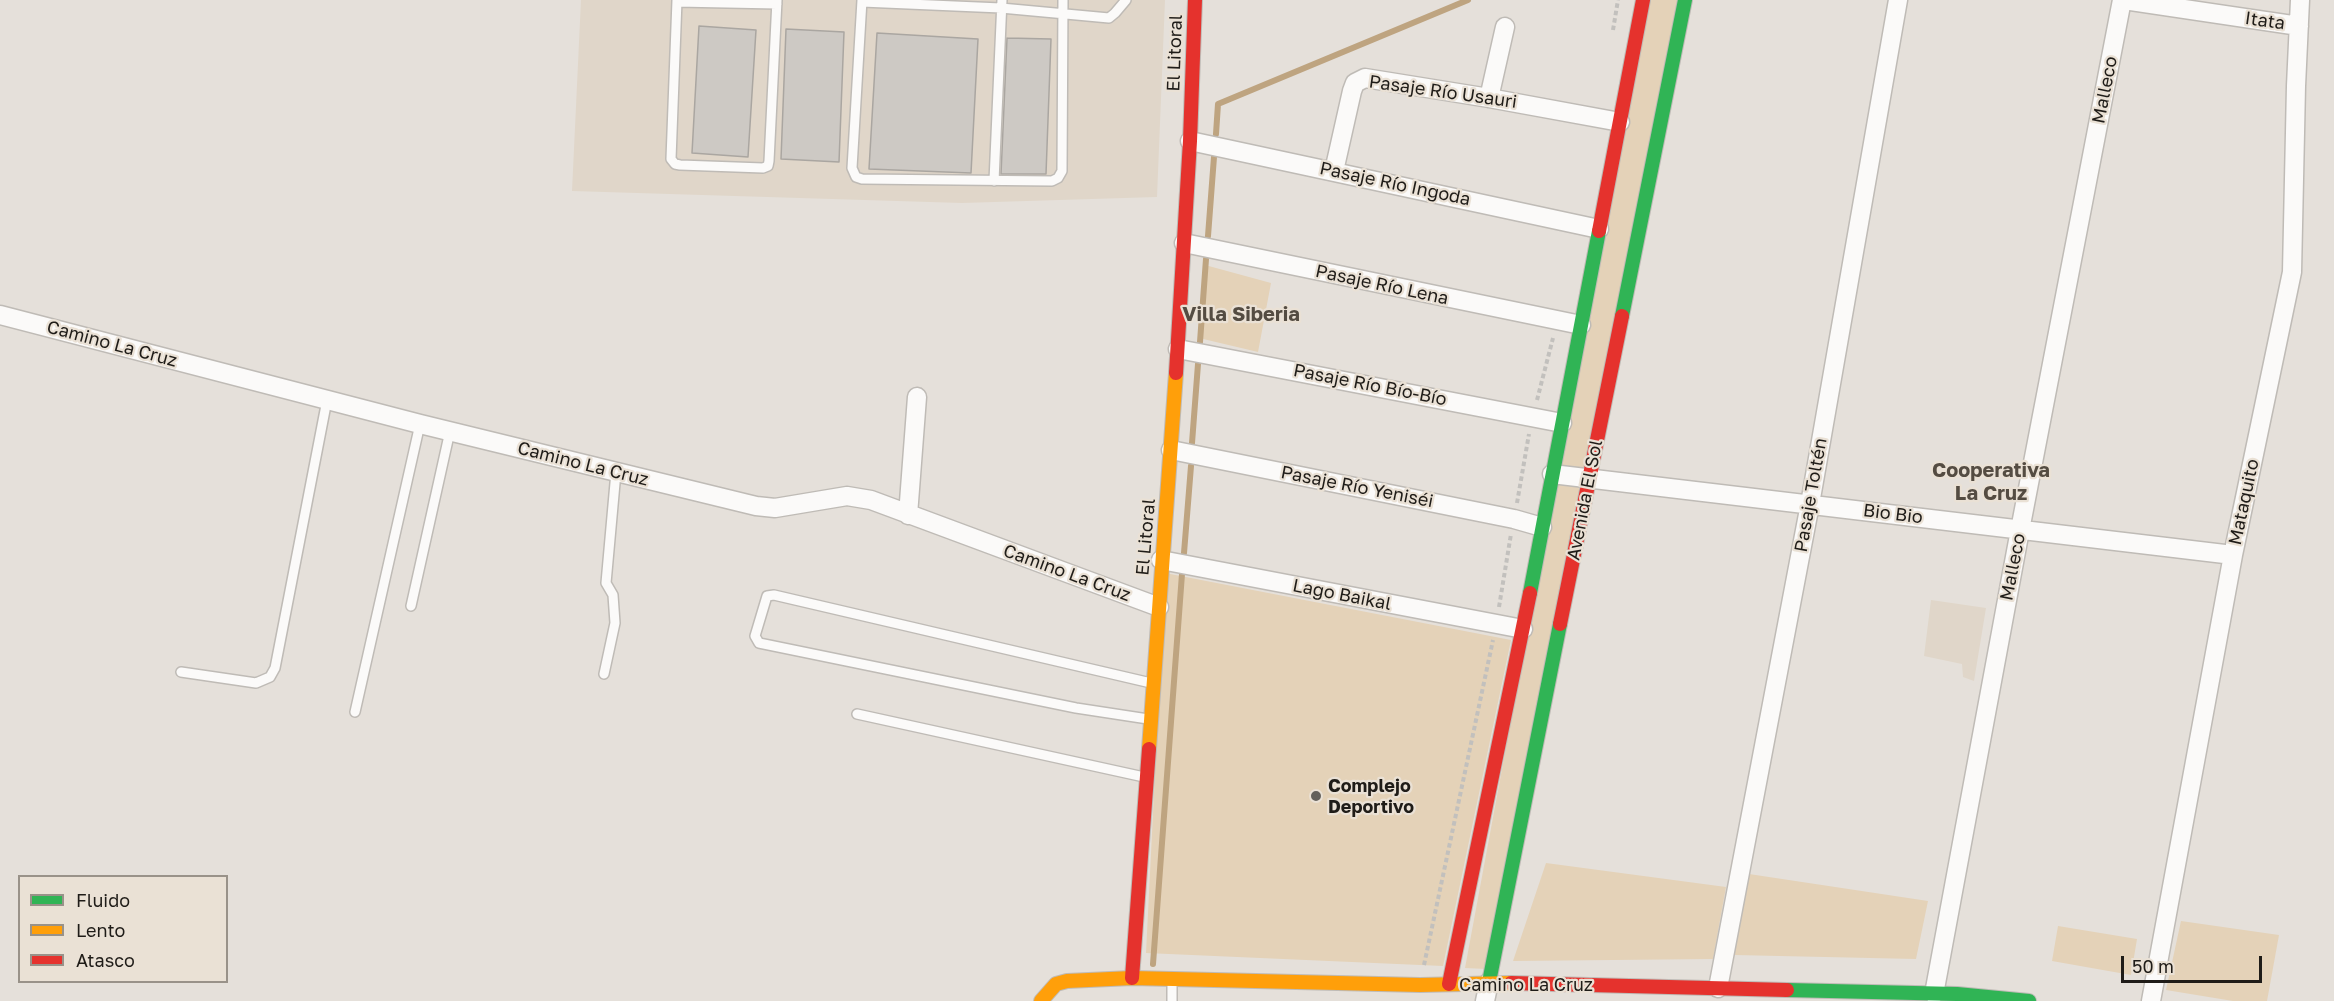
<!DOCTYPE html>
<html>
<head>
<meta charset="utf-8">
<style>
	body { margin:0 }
	#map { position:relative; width:2334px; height:1001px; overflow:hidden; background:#e5e0da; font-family:"Golos Text",sans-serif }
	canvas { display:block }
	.legend { position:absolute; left:18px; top:875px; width:210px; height:108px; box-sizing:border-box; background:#eae1d5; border:2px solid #999289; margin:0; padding:8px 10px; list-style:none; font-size:18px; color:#1f1c18 }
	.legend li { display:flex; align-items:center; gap:12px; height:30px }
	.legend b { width:30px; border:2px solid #999289 }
	.scale { position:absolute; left:2121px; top:956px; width:141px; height:27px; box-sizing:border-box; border:3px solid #1f1c18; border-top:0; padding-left:8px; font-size:18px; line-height:21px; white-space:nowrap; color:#1f1c18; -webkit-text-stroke:4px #eae1d5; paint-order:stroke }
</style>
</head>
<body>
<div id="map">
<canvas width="2334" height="1001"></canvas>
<ul class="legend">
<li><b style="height:8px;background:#30b455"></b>Fluido</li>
<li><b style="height:8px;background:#ff9f0a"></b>Lento</li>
<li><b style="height:8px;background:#e5322d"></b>Atasco</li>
</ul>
<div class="scale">50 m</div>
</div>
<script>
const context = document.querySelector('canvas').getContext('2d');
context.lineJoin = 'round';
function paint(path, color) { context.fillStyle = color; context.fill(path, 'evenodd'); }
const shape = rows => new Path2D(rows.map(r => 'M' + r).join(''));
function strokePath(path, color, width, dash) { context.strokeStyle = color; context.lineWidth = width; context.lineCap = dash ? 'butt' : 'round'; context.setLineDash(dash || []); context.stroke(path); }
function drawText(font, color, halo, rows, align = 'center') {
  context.font = font + ' "Golos Text",sans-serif'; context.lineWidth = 4.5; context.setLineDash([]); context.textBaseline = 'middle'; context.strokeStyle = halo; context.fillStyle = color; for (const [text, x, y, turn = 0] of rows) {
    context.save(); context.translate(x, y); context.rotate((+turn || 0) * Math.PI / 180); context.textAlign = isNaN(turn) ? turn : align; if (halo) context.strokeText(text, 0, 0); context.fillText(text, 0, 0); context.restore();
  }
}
const built = shape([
	[581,0,1165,0,1157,197,962,203,572,191],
	[1931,600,1986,608,1974,681,1963,677,1962,664,1924,656]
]);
const green = shape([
	[1645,0,1681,0,1486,969,1465,968],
	[1205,265,1271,283,1258,352,1199,338],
	[1165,573,1511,640,1443,966,1146,953],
	[1546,863,1726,887,1713,959,1513,961],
	[1749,874,1928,901,1916,959,1734,955],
	[2181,921,2279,935,2267,1001,2233,1001,2166,990],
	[2058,926,2137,939,2131,975,2052,961]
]);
const stream = shape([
	[1216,134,1218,104,1468,0],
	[1208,236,1214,157],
	[1200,342,1206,259],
	[1192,443,1198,364],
	[1184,553,1191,466],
	[1153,964,1182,574]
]);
const building = shape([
	[699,26,756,30,748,157,692,153,699,26],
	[786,29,844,32,839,162,781,159,786,29],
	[877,33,978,39,971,173,869,169,877,33],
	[1007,38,1051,39,1046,174,1001,174,1007,38]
]);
const path = shape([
	[1613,30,1618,0],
	[1537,400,1553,338],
	[1517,503,1529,434],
	[1499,607,1511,534],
	[1424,965,1493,640]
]);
const lane = shape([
	[677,0,671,159,675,164,680,165,763,168,768,166,769,161,777,0],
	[862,0,852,168,856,177,862,179,1052,181,1058,178,1062,171,1063,0],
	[677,2,777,4],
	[862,2,1001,8,1109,18,1115,13,1126,0],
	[994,181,1002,0],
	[411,606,450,431],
	[181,672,256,683,270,677,275,668,327,400],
	[604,674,615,623,613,595,606,583,616,472],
	[355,712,420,424],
	[857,714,1144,777],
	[1148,719,1076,708,759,643,755,636,767,596,774,595,1151,683],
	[1172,1001,1172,980]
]);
const street = shape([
	[2124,0,2299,26],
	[1489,98,1505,27],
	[1190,141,1599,229],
	[1334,171,1352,91,1355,83,1365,78,1489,98,1620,122],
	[1184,243,1581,325],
	[0,315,420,424,756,506,775,508,847,496,871,500,1159,607],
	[1178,349,1562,423],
	[1171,450,1514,519,1542,527],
	[1552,474,2233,555],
	[908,515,917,397],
	[1161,560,1523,629],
	[1718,988,1810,504,1898,0],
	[1934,994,2020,530,2122,0],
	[1485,1001,1489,982],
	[2151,1001,2233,555,2292,272,2296,86,2300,0]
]);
const fast = shape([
	[1622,316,1685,0],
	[1530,593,1599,231],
	[1489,982,1560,624],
	[1787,990,1957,994,2029,1001]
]);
const slow = shape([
	[1149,749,1176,373],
	[1041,1001,1056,984,1067,981,1132,978,1420,985,1511,983]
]);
const jam = shape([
	[1599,231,1643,0],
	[1176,373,1190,141,1195,0],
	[1560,624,1622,316],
	[1132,978,1149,749],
	[1511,983,1787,990],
	[1449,984,1530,593]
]);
const markers = [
	[1316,796,6,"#64615c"]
];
const streetNames = [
	["Itata",2265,21,8],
	["El Litoral",1175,53,-88],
	["Malleco",2105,90,-79],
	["Pasaje Río Usauri",1443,92,8],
	["Pasaje Río Ingoda",1395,184,12],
	["Pasaje Río Lena",1382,285,12],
	["Camino La Cruz",112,344,15],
	["Pasaje Río Bío-Bío",1370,385,11],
	["Camino La Cruz",583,464,14],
	["Pasaje Río Yeniséi",1357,487,11],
	["Pasaje Toltén",1811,495,-80],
	["Avenida El Sol",1585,500,-79],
	["Mataquito",2244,502,-78],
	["Bio Bio",1893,514,7],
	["El Litoral",1146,537,-85],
	["Malleco",2013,567,-79],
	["Camino La Cruz",1067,573,20],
	["Lago Baikal",1342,595,11],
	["Camino La Cruz",1526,985]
];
const poiNames = [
	["Complejo",1328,786],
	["Deportivo",1328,807]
];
const neighbourhoodNames = [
	["Villa Siberia",1241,315],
	["Cooperativa",1991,471],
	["La Cruz",1991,494]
];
paint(built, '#e0d6c9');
paint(green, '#e4d2b8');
strokePath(stream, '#bea480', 6);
paint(building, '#cdc9c4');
strokePath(building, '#aaa6a1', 1.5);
strokePath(lane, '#bfbbb6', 12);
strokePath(street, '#bfbbb6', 21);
strokePath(fast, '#bfbbb6', 16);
strokePath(slow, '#bfbbb6', 16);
strokePath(jam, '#bfbbb6', 16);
strokePath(path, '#c2c0bd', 4, [4.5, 3]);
strokePath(lane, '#fbfaf9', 9);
strokePath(street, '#fbfaf9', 18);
strokePath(fast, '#30b455', 14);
strokePath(slow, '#ff9f0a', 14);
strokePath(jam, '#e5322d', 14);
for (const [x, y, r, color] of markers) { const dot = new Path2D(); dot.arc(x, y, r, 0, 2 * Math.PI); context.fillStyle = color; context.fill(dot); strokePath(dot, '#eae1d5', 2); }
drawText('18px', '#1f1c18', '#eae1d5', streetNames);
drawText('bold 18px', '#1f1c18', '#eae1d5', poiNames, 'left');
drawText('bold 20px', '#544c42', '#eae1d5', neighbourhoodNames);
</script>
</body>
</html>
